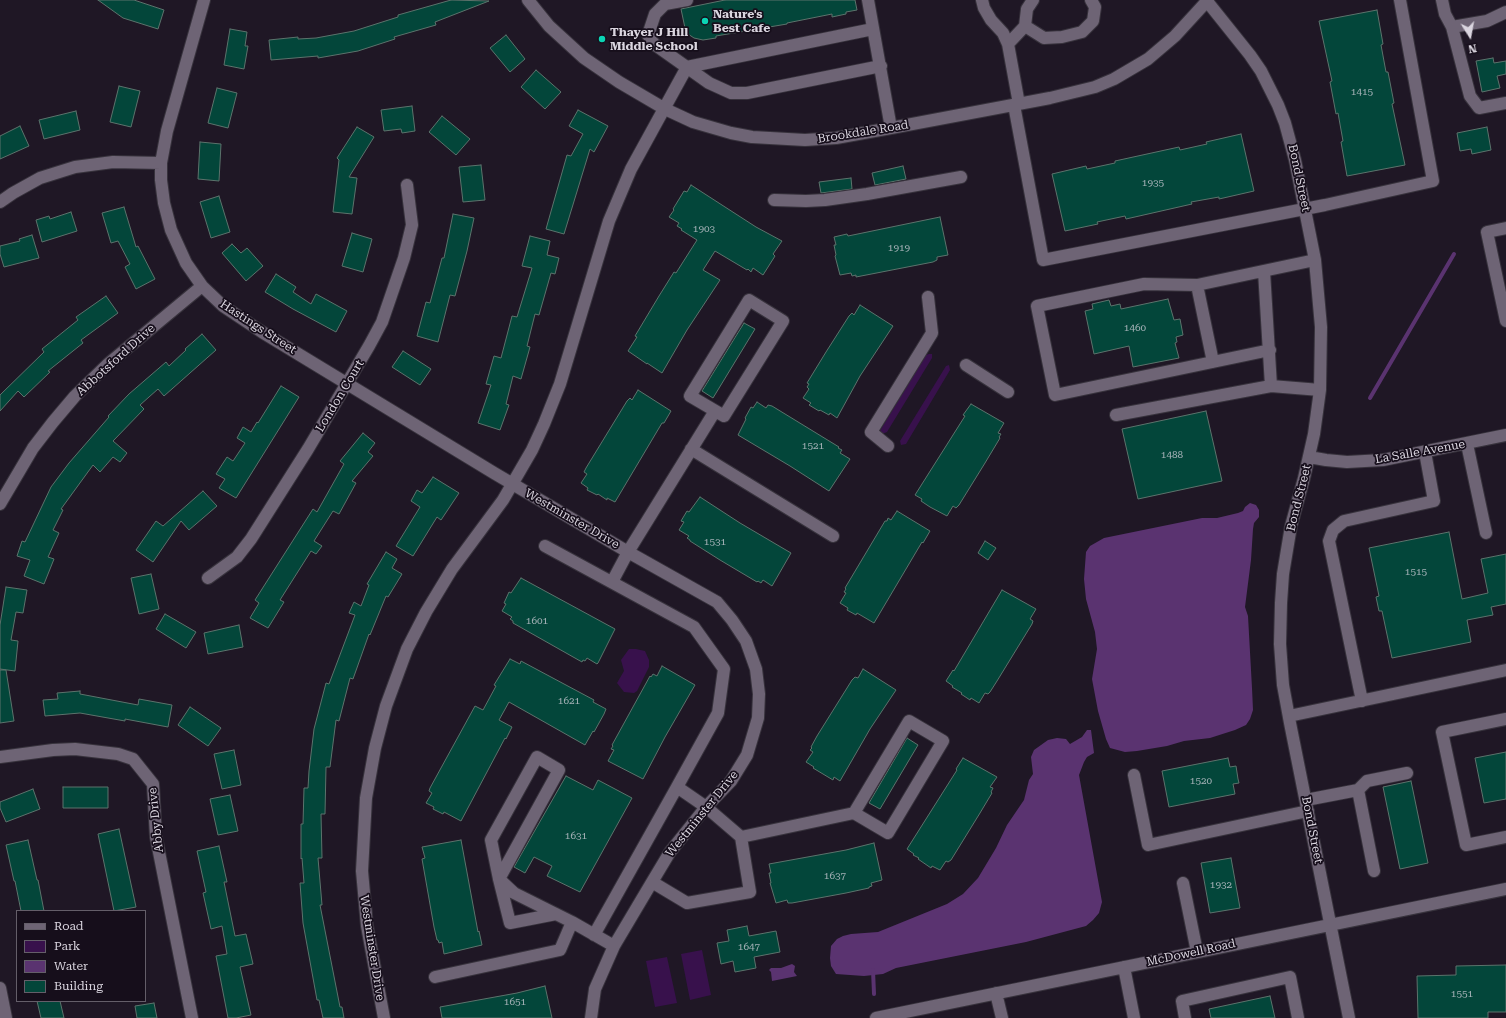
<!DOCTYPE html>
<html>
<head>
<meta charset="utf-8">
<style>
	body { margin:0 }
	#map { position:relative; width:1506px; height:1018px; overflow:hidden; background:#1f1725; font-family:"Roboto Serif",serif }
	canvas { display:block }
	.legend { position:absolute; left:16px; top:910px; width:130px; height:92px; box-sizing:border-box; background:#160e1b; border:1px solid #645e69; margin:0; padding:5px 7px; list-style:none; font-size:12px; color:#dad5df }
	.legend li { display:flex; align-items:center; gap:8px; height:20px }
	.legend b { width:20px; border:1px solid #645e69 }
	.north { position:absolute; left:1450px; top:16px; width:40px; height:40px; -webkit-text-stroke:3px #160e1b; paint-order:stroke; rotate:169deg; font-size:11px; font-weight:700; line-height:16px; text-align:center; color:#dad5df }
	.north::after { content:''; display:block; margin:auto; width:14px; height:18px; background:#dad5df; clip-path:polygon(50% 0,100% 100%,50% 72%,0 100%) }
</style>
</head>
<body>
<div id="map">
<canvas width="1506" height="1018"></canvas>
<ul class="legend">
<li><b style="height:5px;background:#6e6475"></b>Road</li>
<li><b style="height:11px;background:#38114c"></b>Park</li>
<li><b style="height:11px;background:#5a3370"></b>Water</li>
<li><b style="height:11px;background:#03463a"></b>Building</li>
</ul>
<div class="north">N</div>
</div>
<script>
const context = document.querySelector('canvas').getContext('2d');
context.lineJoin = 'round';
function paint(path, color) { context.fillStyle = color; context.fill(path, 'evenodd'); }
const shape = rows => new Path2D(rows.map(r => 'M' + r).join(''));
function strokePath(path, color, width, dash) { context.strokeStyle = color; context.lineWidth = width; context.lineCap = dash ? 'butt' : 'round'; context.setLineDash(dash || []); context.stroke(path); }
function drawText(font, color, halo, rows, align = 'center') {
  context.font = font + ' "Roboto Serif",serif'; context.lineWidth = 3.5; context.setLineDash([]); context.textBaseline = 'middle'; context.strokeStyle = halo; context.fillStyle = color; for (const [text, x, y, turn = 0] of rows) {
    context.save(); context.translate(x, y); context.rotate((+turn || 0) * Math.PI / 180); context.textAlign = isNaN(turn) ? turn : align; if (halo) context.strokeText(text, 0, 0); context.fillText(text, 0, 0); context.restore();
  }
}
const green = shape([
	[929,354,932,354,932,358,887,432,882,434,880,432,881,429,926,355],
	[949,365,950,370,906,444,901,445,900,441,946,366],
	[629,649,636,649,645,651,649,660,649,667,637,691,634,693,624,692,617,683,624,671,621,660],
	[702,950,711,995,690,1000,681,954],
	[667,957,677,1003,655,1007,646,961]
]);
const water = shape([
	[1250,503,1256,505,1259,510,1259,517,1254,523,1253,529,1251,560,1245,607,1248,616,1252,688,1253,710,1250,719,1246,725,1235,730,1210,738,1184,741,1167,746,1137,751,1125,752,1110,748,1106,739,1098,711,1092,679,1097,649,1095,632,1086,599,1084,579,1086,552,1090,546,1104,538,1202,518,1217,518,1238,513,1243,511,1245,507],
	[1087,730,1091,730,1094,753,1087,757,1084,762,1079,775,1102,902,1099,913,1093,920,1086,926,1026,942,896,968,883,974,864,976,836,974,831,966,830,958,831,946,837,939,843,936,851,934,878,932,947,904,963,894,978,878,996,848,1007,825,1024,800,1029,780,1033,774,1031,757,1034,750,1048,740,1057,738,1066,739,1070,744,1082,737],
	[792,964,795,966,794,972,797,976,772,981,771,972,769,970,771,968,781,968]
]);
const stream = shape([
	[1370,398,1454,254],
	[873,970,874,994]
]);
const building = shape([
	[98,0,134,0,164,10,158,29,123,18,98,0],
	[451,0,489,1,435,22,436,25,394,37,395,39,358,51,318,58,318,56,271,60,269,40,298,37,298,39,316,38,354,31,398,17,398,15,451,0],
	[725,0,855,0,857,10,846,12,846,14,832,17,832,14,787,23,787,24,716,36,716,38,703,40,694,38,688,34,685,28,681,9,725,0],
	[1377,10,1383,44,1381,45,1386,72,1388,72,1394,103,1392,104,1405,165,1347,176,1341,142,1343,141,1338,113,1336,114,1330,82,1332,81,1319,21,1377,10],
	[230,29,247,32,245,46,248,46,244,69,224,65,230,29],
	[506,35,525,59,510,72,490,48,506,35],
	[1493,58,1494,63,1506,61,1506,74,1497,76,1500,88,1482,92,1476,61,1493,58],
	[536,70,561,92,545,109,521,87,536,70],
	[119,86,140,91,131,127,110,122,119,86],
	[217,88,237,93,228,128,208,123,217,88],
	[412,106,415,131,402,133,401,129,384,131,381,110,412,106],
	[578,110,608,126,594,152,590,149,564,234,546,229,567,155,571,156,583,134,569,126,578,110],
	[76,111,80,130,44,139,39,120,76,111],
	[442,116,470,139,456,155,429,132,442,116],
	[20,126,29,146,0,159,0,136,20,126],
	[357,127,374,137,349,177,357,178,352,214,333,212,339,160,337,158,357,127],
	[1487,127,1491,150,1472,154,1471,149,1460,151,1457,133,1487,127],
	[1241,134,1254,191,1219,199,1219,197,1191,202,1192,204,1126,219,1125,216,1097,222,1098,224,1065,231,1052,174,1086,166,1087,169,1115,163,1115,161,1179,147,1180,150,1207,144,1206,142,1241,134],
	[200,142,221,144,219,181,198,179,200,142],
	[481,165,485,200,463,202,459,167,481,165],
	[903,166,906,179,875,185,872,173,903,166],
	[851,178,852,189,821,193,819,182,851,178],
	[691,185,756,227,782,241,773,254,775,256,763,275,753,268,751,272,748,269,747,270,715,251,703,270,720,280,687,330,662,373,647,363,647,364,628,351,637,337,635,336,659,296,674,272,676,273,697,240,681,230,682,229,677,226,679,223,669,217,674,210,673,209,684,191,687,192,691,185],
	[219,196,230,232,211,238,200,202,219,196],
	[124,207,136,247,138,246,155,279,136,289,125,267,130,264,118,241,111,243,102,213,124,207],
	[71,212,77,231,42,242,36,220,49,216,50,219,71,212],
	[453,214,474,218,467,251,455,296,450,295,438,342,417,336,426,302,430,303,442,258,444,258,453,214],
	[940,217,948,255,937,257,937,260,933,262,856,277,856,275,852,276,851,273,840,275,835,256,836,255,834,245,836,245,834,237,847,234,848,236,940,217],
	[352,233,372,239,363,272,342,266,352,233],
	[32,235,39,258,4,267,0,254,0,246,20,241,19,239,32,235],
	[530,236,550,241,547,255,559,258,555,274,551,273,539,315,535,314,527,346,530,347,521,379,513,376,506,404,509,405,500,430,478,423,491,385,486,384,494,356,501,358,512,316,517,317,532,268,522,266,530,236],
	[232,244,241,253,247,248,263,266,246,281,222,253,232,244],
	[276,274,296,287,293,292,311,304,316,294,347,311,336,332,293,309,265,292,276,274],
	[106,296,118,313,81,340,83,343,48,371,50,372,24,397,18,391,0,411,0,395,44,352,42,349,78,320,76,317,106,296],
	[1168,299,1174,320,1180,319,1183,335,1176,337,1177,342,1175,343,1179,358,1133,367,1129,346,1094,354,1085,311,1093,309,1092,304,1109,300,1111,306,1120,304,1121,309,1168,299],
	[860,305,893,326,860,376,837,418,830,413,829,415,820,410,819,411,809,405,811,403,803,398,809,389,807,387,809,384,807,383,826,352,849,316,852,313,854,315,860,305],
	[744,323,755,329,713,398,702,391,744,323],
	[202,334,216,350,164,396,158,389,140,405,144,409,113,441,127,453,120,462,113,457,100,472,93,465,61,509,63,510,53,530,59,533,48,557,54,559,44,584,24,576,30,560,17,556,22,541,25,542,51,487,69,463,109,417,108,416,129,394,166,362,169,366,186,350,185,349,202,334],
	[403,351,431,369,420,385,392,367,403,351],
	[281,386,299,397,236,498,219,488,225,479,216,474,227,457,233,461,245,443,237,438,243,427,251,432,257,422,258,423,281,386],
	[638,390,671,411,664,423,662,423,615,502,607,498,607,500,598,494,597,495,587,490,588,488,581,483,587,474,584,472,586,468,608,432,627,401,630,398,632,400,638,390],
	[757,402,766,408,768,405,772,406,839,447,838,448,842,450,840,453,850,459,829,491,790,466,738,435,746,419,745,418,751,407,753,408,757,402],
	[971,404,1004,423,998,433,1001,434,999,437,1000,438,985,463,959,505,956,508,953,506,947,516,930,507,921,501,922,499,915,495,965,416,963,415,971,404],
	[1206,411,1222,481,1138,499,1122,429,1206,411],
	[363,433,375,443,368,452,373,456,352,481,356,483,339,514,333,511,314,541,322,546,316,554,311,551,280,600,284,602,268,628,250,618,259,603,255,600,313,509,317,512,344,464,340,461,363,433],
	[433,477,459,493,441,520,437,517,413,556,396,546,420,507,411,501,417,490,422,493,433,477],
	[203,491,217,506,189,530,181,521,153,562,136,550,156,521,163,526,203,491],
	[700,497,740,523,791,553,772,586,763,580,761,583,758,581,757,582,720,560,690,541,690,540,687,538,689,536,679,530,684,522,681,521,687,511,689,512,700,497],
	[897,511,930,531,923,543,922,542,874,623,857,613,856,615,847,610,848,608,840,603,846,593,844,592,846,589,845,588,885,521,887,521,888,518,891,520,897,511],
	[1449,532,1462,599,1488,593,1481,559,1506,554,1506,604,1491,607,1493,615,1467,620,1471,642,1392,658,1382,611,1379,611,1376,597,1379,596,1369,548,1449,532],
	[985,541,996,548,988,560,978,553,985,541],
	[386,552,397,559,392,568,402,574,388,597,386,596,370,635,369,634,353,679,350,678,339,721,336,720,330,767,326,767,325,814,321,814,322,858,318,858,322,905,320,905,340,1007,342,1007,344,1018,323,1018,319,1000,317,1000,303,923,300,883,304,883,302,858,301,859,301,824,303,824,304,788,308,788,309,771,314,729,326,683,329,684,355,615,349,613,354,602,361,606,369,585,367,584,386,552],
	[151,574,159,609,139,614,131,578,151,574],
	[521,578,615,629,598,663,597,664,587,658,585,661,583,660,582,662,513,623,513,621,510,619,512,617,502,611,506,604,504,603,509,592,511,593,521,578],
	[6,587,27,590,23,613,16,612,11,640,18,641,15,671,0,669,0,625,6,587],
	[1002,590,1036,609,1030,619,1033,621,1032,624,997,681,990,692,988,694,985,693,979,703,971,698,970,700,961,694,962,693,952,687,953,686,946,681,953,670,954,671,1002,590],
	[165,614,196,632,186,648,156,629,165,614],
	[239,625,243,647,208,654,204,633,239,625],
	[510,659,520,664,521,661,594,700,593,702,606,709,604,714,594,732,593,731,585,745,509,702,499,720,512,727,506,739,505,738,461,821,444,812,443,814,433,809,434,807,426,803,432,793,429,791,430,788,475,706,483,710,496,686,494,685,510,659],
	[662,666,695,685,665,737,643,779,608,761,614,750,611,749,613,746,612,745,650,676,651,677,653,674,657,676,662,666],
	[863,669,896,690,870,729,840,781,834,777,833,780,813,768,814,767,806,762,813,752,810,750,812,748,811,747,817,736,852,680,855,677,858,678,863,669],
	[0,670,6,670,14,721,0,723,0,670],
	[80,691,80,694,138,705,139,699,172,705,168,727,125,719,125,721,80,713,45,716,43,700,58,699,57,693,80,691],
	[190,707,221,728,208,746,178,725,190,707],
	[907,738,918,745,880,809,869,803,907,738],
	[234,750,241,785,222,789,214,754,234,750],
	[1506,752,1506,799,1484,803,1475,758,1506,752],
	[963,758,997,777,990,787,993,788,991,792,992,793,980,813,951,860,948,862,946,861,940,870,932,866,931,868,918,859,919,858,913,855,914,854,907,849,957,770,956,769,963,758],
	[1228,758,1230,767,1236,766,1238,779,1239,783,1233,784,1235,794,1169,807,1162,771,1228,758],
	[566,776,593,790,598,780,632,798,580,892,547,876,552,866,534,857,525,873,514,867,566,776],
	[1411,781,1428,863,1400,869,1383,787,1411,781],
	[63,787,108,787,108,808,63,808,63,787],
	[33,789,40,809,6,822,0,808,0,802,33,789],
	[230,795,238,831,218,835,210,799,230,795],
	[119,829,136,907,114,911,98,834,119,829],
	[28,840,37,880,38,880,44,911,21,911,15,881,14,881,6,845,28,840],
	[461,840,478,932,479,931,482,945,444,954,442,942,439,943,438,940,437,940,434,927,422,859,425,858,422,847,461,840],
	[874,843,882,880,871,883,872,886,869,887,869,888,846,893,792,903,788,903,787,900,776,903,770,883,771,883,769,873,771,873,769,864,846,850,874,843],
	[219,846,227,882,224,882,235,936,246,934,253,964,240,967,251,1015,236,1018,228,1018,216,956,227,954,222,926,211,929,203,893,206,892,197,851,219,846],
	[1231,858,1240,908,1210,913,1201,863,1231,858],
	[747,926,749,936,776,931,780,952,754,957,756,968,735,972,733,961,721,964,717,943,729,941,727,930,747,926],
	[1506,965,1506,1012,1488,1012,1488,1018,1418,1018,1417,976,1456,975,1456,966,1506,965],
	[545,986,552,1018,442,1018,440,1007,517,993,545,986],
	[1270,996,1275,1018,1211,1018,1209,1009,1270,996],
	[37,1001,60,1001,64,1018,41,1018,37,1001],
	[154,1003,157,1018,137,1018,135,1006,154,1003]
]);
const minor = shape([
	[204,0,167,131,161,163,161,180,164,203,171,230,186,263,202,286,223,306,262,332,494,473,628,552,717,602,732,620,746,641,756,669,759,694,758,718,747,755,731,781,706,807,670,852,652,882,614,946,595,989,591,1018],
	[528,0,549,26,584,58,619,82,665,109,693,122,731,133,752,137,805,140,836,138,891,128,1050,98,1095,87,1114,79,1148,59,1175,36,1208,0],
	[687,0,665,4,655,14,648,35,654,44,709,83,731,93,747,93,881,66],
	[868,0,891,128],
	[982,0,984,8,991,20,1003,33,1008,44,1019,104],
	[1206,0,1250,55,1261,71,1278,105,1285,123,1295,160,1315,260,1321,327,1320,390,1314,434,1304,478,1291,526,1283,574,1281,603,1280,644,1283,685,1290,723,1349,1018],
	[1442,0,1445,14,1452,27,1487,21,1506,12],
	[1025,26,1044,38,1062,37,1082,32,1093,21,1095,7,1091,0],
	[1452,27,1470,96,1479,108,1506,103],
	[1008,44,1025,26,1027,9,1033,0],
	[1014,105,1043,260,1325,205,1433,181,1400,0],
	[774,200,806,201,825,200,867,194,961,177],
	[0,202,13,193,40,178,75,167,113,162,161,163],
	[1506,228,1487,232,1506,321],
	[1264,271,1271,386],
	[1197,285,1213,362],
	[749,300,783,321,724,416,690,396,749,300],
	[1270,350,1055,395,1037,306,1144,284,1197,285,1315,260],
	[966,365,1008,392],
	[1116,415,1271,386,1320,390],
	[1467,444,1486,533],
	[888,446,871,432,932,333,928,297],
	[691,449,833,536],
	[1309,457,1326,460,1347,462,1383,460,1506,435],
	[0,504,33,448,53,422,75,396,108,364,202,286],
	[545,546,694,627,724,669,718,713,677,787],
	[208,578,237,557,251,539,308,449,369,346,382,322,404,258,412,225,407,185],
	[612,582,628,552,715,411],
	[1362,701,1329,541,1333,530,1344,521,1434,501,1425,452],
	[1289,716,1506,670],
	[1506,719,1442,732,1466,845,1506,837],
	[0,757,53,750,75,749,118,754,133,759,153,784,156,837,192,1018],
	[1134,775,1148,845,1308,811],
	[1358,790,1367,781,1407,773],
	[1306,800,1358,790,1374,871],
	[652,882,687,903,750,892,741,837],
	[1183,883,1197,952],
	[556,914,510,923,499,879,491,840,537,757,559,770,499,879,514,893,572,922,614,946],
	[594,935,677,787,706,807,741,837,854,813,888,833,943,741,909,721,854,813],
	[1124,967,1134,1018],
	[435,977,560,950,572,922],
	[0,988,6,1018],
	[996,993,1002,1018],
	[384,1018,367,926,362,871,366,798,375,748,386,706,407,649,426,612,452,569,503,500,532,450,544,424,560,384,609,221,631,169,687,67,873,29],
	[876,1018,1506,889],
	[1185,1018,1182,1001,1290,977,1298,1018]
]);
const markers = [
	[705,21,4,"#0bd5b5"],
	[602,39,4,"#0bd5b5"]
];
const numberNames = [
	["1415",1362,92],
	["1935",1153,183],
	["1903",704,229],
	["1919",899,248],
	["1460",1135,328],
	["1521",813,446],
	["1488",1172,455],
	["1531",715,542],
	["1515",1416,572],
	["1601",537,621],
	["1621",569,701],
	["1520",1201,781],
	["1631",576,836],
	["1637",835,876],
	["1932",1221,885],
	["1647",749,947],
	["1551",1462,994],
	["1651",515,1002]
];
const poiNames = [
	["Nature's",713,14],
	["Best Cafe",713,28],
	["Thayer J Hill",610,32],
	["Middle School",610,46]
];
const streetNames = [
	["Brookdale Road",863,132,-9],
	["Bond Street",1299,178,78],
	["Hastings Street",258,327,33],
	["Abbotsford Drive",116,360,-42],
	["London Court",340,396,-59],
	["La Salle Avenue",1420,452,-10],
	["Bond Street",1299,498,-76],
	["Westminster Drive",572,519,30],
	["Westminster Drive",702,814,-51],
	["Abby Drive",156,820,-96],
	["Bond Street",1312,830,79],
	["Westminster Drive",372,948,81],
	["McDowell Road",1191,953,-12]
];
paint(green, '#38114c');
paint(water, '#5a3370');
strokePath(stream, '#5a3370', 4);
paint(building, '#03463a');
strokePath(building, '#5c736c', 1);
strokePath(minor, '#37323c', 14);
strokePath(minor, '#6e6475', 12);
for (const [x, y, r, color] of markers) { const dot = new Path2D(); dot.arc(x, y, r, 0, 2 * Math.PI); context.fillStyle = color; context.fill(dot); strokePath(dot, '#160e1b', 1.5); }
drawText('10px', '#a4b1b6', null, numberNames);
drawText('bold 12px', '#dad5df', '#160e1b', poiNames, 'left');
drawText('12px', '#dad5df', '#160e1b', streetNames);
</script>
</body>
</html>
